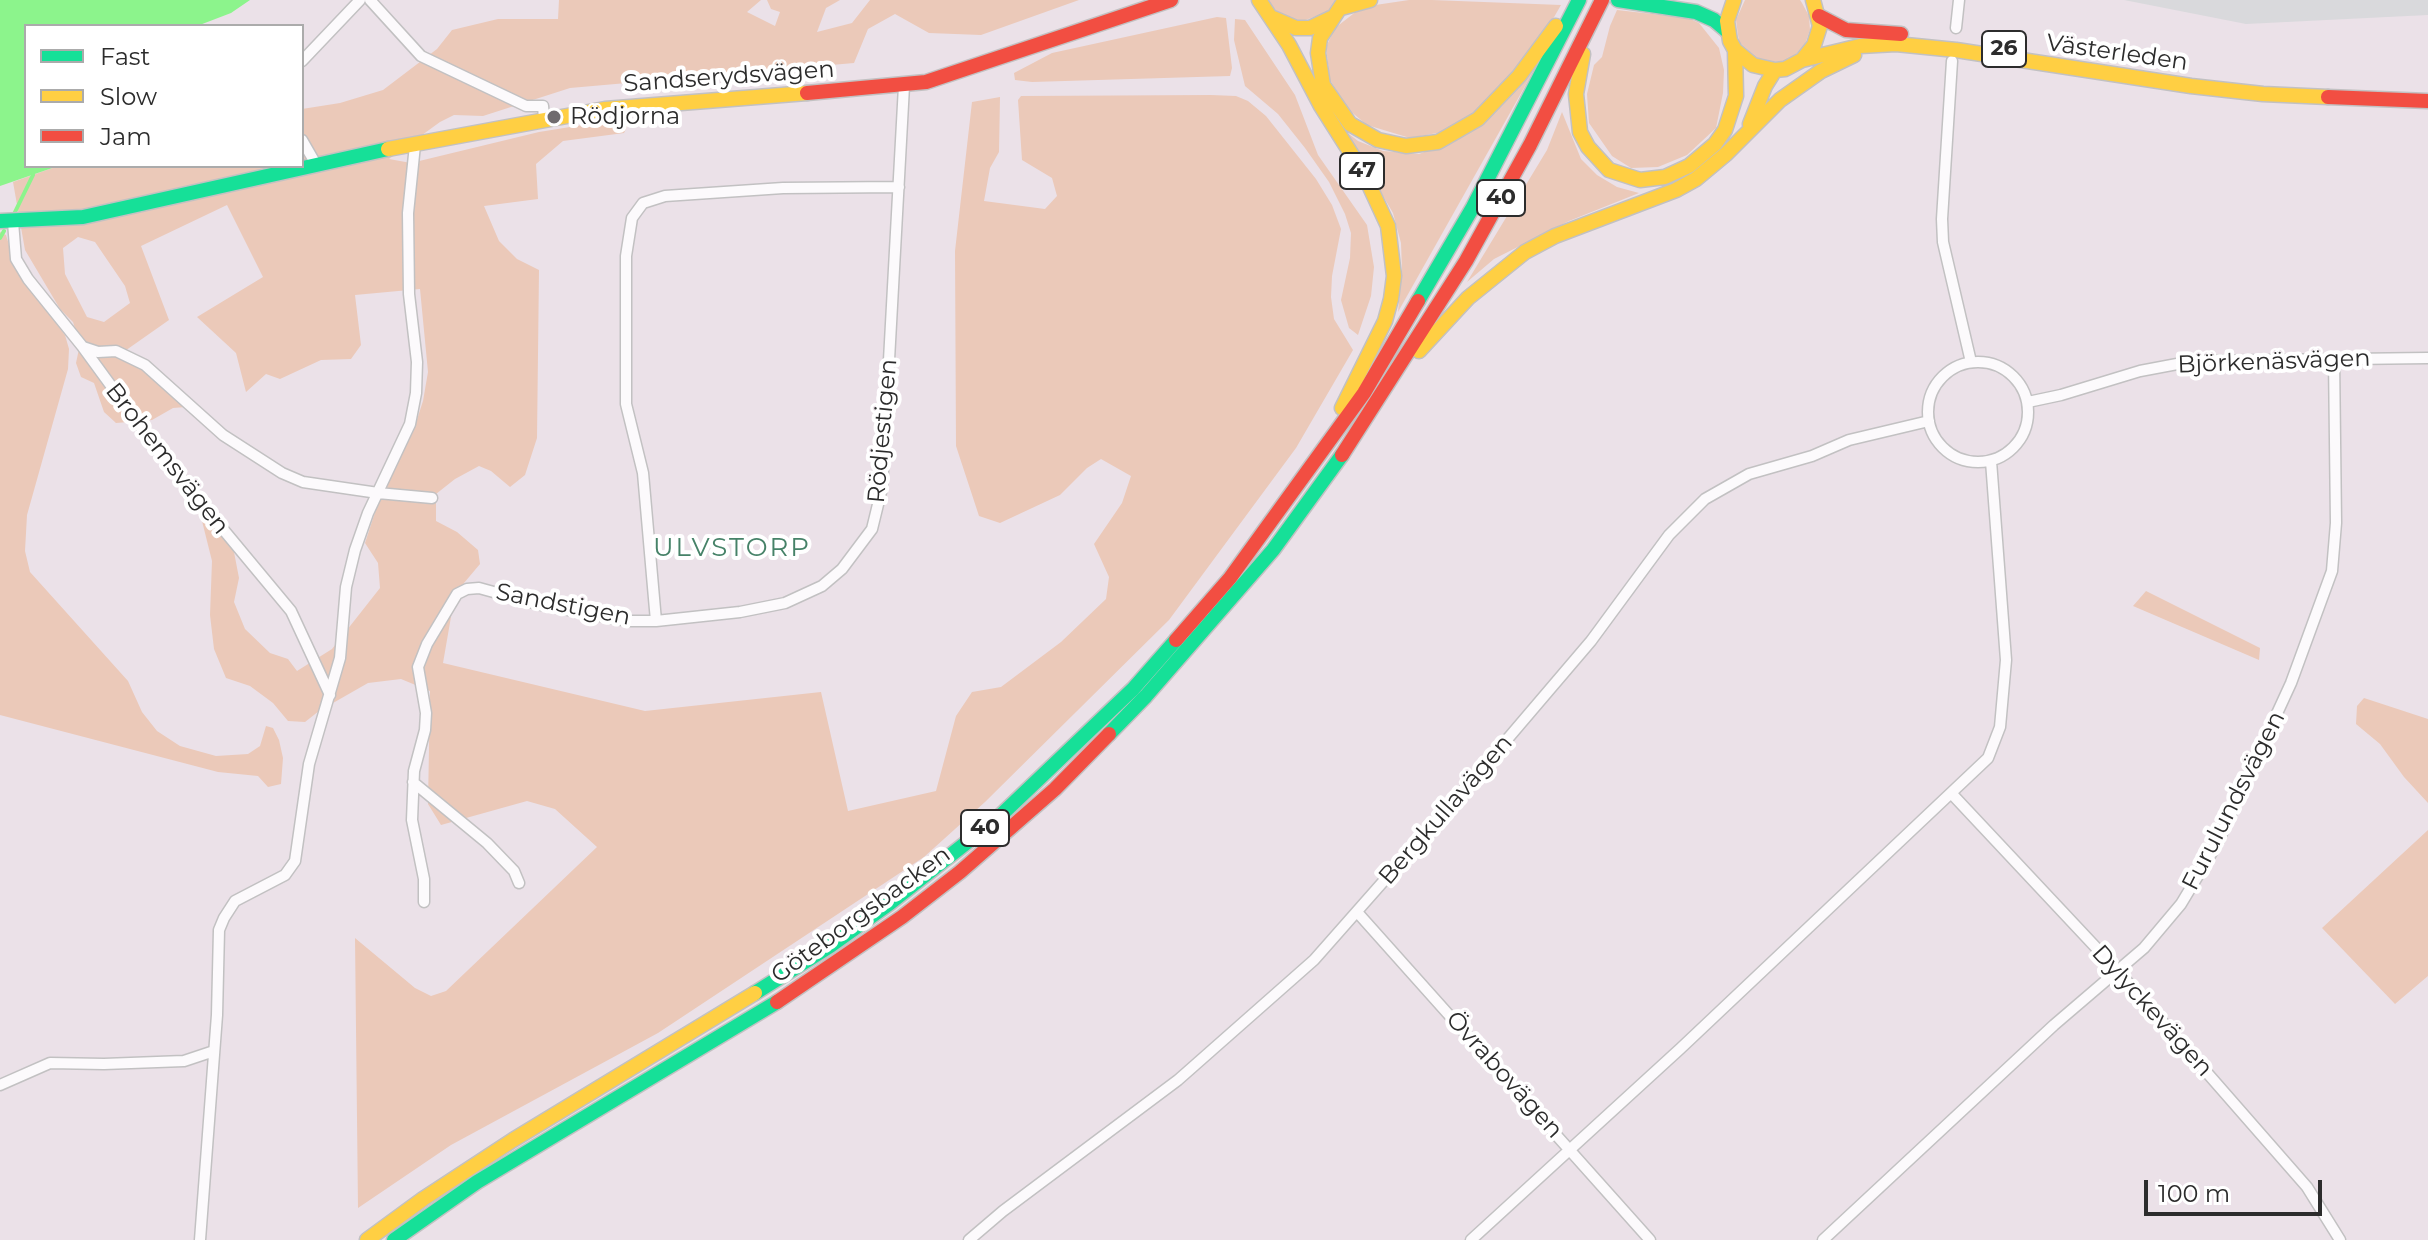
<!DOCTYPE html>
<html>
<head>
<meta charset="utf-8">
<style>
	body { margin:0 }
	#map { position:relative; width:2428px; height:1240px; overflow:hidden; background:#ebe1e8; font-family:Montserrat,sans-serif }
	canvas { display:block }
	.legend { position:absolute; left:24px; top:24px; width:280px; height:144px; box-sizing:border-box; background:#fff; border:2px solid #ababab; margin:0; padding:10px 14px; list-style:none; font-size:24px; color:#2c2c2c }
	.legend li { display:flex; align-items:center; gap:16px; height:40px }
	.legend b { width:40px; border:2px solid #ababab }
	.scale { position:absolute; left:2144px; top:1180px; width:178px; height:36px; box-sizing:border-box; border:4px solid #2c2c2c; border-top:0; padding-left:10px; font-size:24px; line-height:28px; white-space:nowrap; color:#2c2c2c; -webkit-text-stroke:6px #fff; paint-order:stroke }
</style>
</head>
<body>
<div id="map">
<canvas width="2428" height="1240"></canvas>
<ul class="legend">
<li><b style="height:10px;background:#16e098"></b>Fast</li>
<li><b style="height:10px;background:#ffcf43"></b>Slow</li>
<li><b style="height:10px;background:#f24e42"></b>Jam</li>
</ul>
<div class="scale">100 m</div>
</div>
<script>
const context = document.querySelector('canvas').getContext('2d');
context.lineJoin = 'round';
function paint(path, color) { context.fillStyle = color; context.fill(path, 'evenodd'); }
const shape = rows => new Path2D(rows.map(r => 'M' + r).join(''));
function strokePath(path, color, width, dash) { context.strokeStyle = color; context.lineWidth = width; context.lineCap = dash ? 'butt' : 'round'; context.setLineDash(dash || []); context.stroke(path); }
function drawText(font, color, halo, rows, align = 'center') {
  context.font = font + ' Montserrat,sans-serif'; context.lineWidth = 8; context.setLineDash([]); context.textBaseline = 'middle'; context.strokeStyle = halo; context.fillStyle = color; for (const [text, x, y, turn = 0] of rows) {
    context.save(); context.translate(x, y); context.rotate((+turn || 0) * Math.PI / 180); context.textAlign = isNaN(turn) ? turn : align; if (halo) context.strokeText(text, 0, 0); context.fillText(text, 0, 0); context.restore();
  }
}
const industrial = shape([
	[2124,0,2428,0,2428,15,2246,24]
]);
const green = shape([
	[559,0,761,0,747,12,775,26,780,12,771,9,767,0,840,0,826,8,817,32,852,23,870,0,1079,0,981,35,929,33,895,14,868,29,854,63,570,88,483,116,454,115,440,122,389,159,411,163,539,132,626,118,628,125,624,133,563,141,536,164,538,199,484,206,499,241,517,259,539,270,537,438,525,475,510,487,491,471,479,466,455,479,436,494,436,521,457,532,478,550,480,564,464,583,452,611,443,663,645,711,821,692,848,811,936,791,956,716,972,692,1001,687,1061,642,1106,599,1109,577,1094,544,1122,503,1131,476,1101,459,1087,468,1060,495,1000,523,979,516,956,446,955,251,972,102,1000,97,999,152,990,168,984,201,1045,209,1057,196,1052,178,1022,160,1018,100,1021,96,1211,95,1236,96,1248,101,1266,116,1316,179,1332,205,1341,229,1332,276,1331,297,1334,319,1353,350,1296,448,1169,620,985,802,924,857,658,1033,451,1145,358,1208,355,938,415,988,431,996,446,991,597,847,555,809,527,801,441,825,428,804,430,691,401,679,368,683,319,711,305,722,288,721,273,703,250,686,226,678,214,649,210,615,212,561,202,521,179,475,190,477,234,552,239,578,234,602,245,629,270,653,288,659,297,671,332,649,380,588,378,563,365,543,382,491,413,432,423,401,428,372,420,289,355,295,361,345,351,359,321,360,280,379,266,374,246,392,236,353,197,317,263,277,227,205,141,246,169,320,122,353,198,406,173,408,152,420,116,423,104,412,94,383,81,377,76,363,80,344,73,322,60,309,25,250,13,182,58,166,302,166,302,109,340,103,383,90,437,49,452,30,498,19,558,19],
	[78,237,95,242,125,286,130,303,104,322,87,317,65,274,63,248],
	[1268,0,1338,0,1330,11,1300,22,1278,13],
	[1409,0,1432,0,1561,5,1542,38,1517,68,1466,120,1442,132,1410,138,1367,125,1349,110,1330,80,1326,47,1335,28,1362,7],
	[1745,0,1800,0,1802,3,1809,16,1810,30,1805,44,1795,55,1782,62,1760,61,1739,42,1736,20],
	[1617,10,1688,18,1699,23,1719,48,1724,70,1723,93,1716,128,1687,155,1658,167,1631,168,1612,156,1589,123,1587,94,1594,65,1602,57,1610,26],
	[1217,17,1226,18,1232,68,1230,76,1032,82,1015,80,1014,73,1052,53],
	[1235,19,1245,20,1295,95,1318,155,1367,225,1374,267,1371,296,1358,335,1349,328,1341,300,1350,258,1351,233,1345,214,1329,182,1305,148,1278,114,1245,86,1234,40],
	[1533,72,1398,312,1402,270,1401,243,1393,213,1345,131,1358,141,1383,151,1419,154,1449,143],
	[1562,112,1581,159,1597,175,1617,187,1639,193,1569,221,1494,259,1467,282,1547,150],
	[0,232,6,235,14,261,32,292,65,335,69,349,68,369,27,515,25,551,30,572,128,681,142,712,157,731,180,746,216,756,248,754,260,746,266,726,273,728,279,740,283,758,281,784,268,787,258,776,218,772,0,715],
	[2146,591,2260,648,2259,660,2133,606],
	[2364,698,2428,719,2428,803,2404,777,2380,744,2356,724,2357,706],
	[2428,830,2428,976,2395,1004,2322,928]
]);
const water = shape([
	[0,0,250,0,231,13,197,26,26,26,26,166,58,166,0,186]
]);
const stream = shape([
	[15,212,33,175],
	[0,238,4,231]
]);
const street = shape([
	[370,0,421,56,526,106,543,106,544,118],
	[1956,28,1959,0],
	[302,61,360,0],
	[1952,61,1942,219,1943,242,1971,362],
	[302,140,317,166],
	[13,222,16,259,28,279,82,346,163,457,291,611,330,695],
	[83,347,98,352,116,351,145,365,223,435,282,473,303,482,378,493,432,498],
	'1928 412a50 50 0 1 1 100 0a50 50 0 1 1-100 0Z',
	[2028,402,2061,395,2140,371,2193,361,2428,358],
	[656,621,643,473,626,404,626,256,632,218,643,203,665,196,783,188,899,187],
	[413,782,487,843,514,871,519,883],
	[1951,793,2118,971,2307,1187,2340,1240],
	[424,902,424,879,412,820,414,771,425,730,426,713,418,667,427,644,457,594,467,589,479,588,537,604,628,621,656,621,740,612,785,603,822,586,842,569,872,529,882,488,904,86],
	[1357,912,1650,1240],
	[0,1085,50,1063,104,1064,184,1061,214,1051],
	[200,1240,217,1015,219,930,224,918,235,901,285,875,295,861,309,764,340,658,346,587,355,550,368,513,410,424,416,393,417,362,409,294,408,213,415,145],
	[969,1240,1003,1211,1178,1080,1314,960,1464,790,1591,641,1669,535,1705,499,1749,474,1812,456,1849,440,1929,421],
	[1471,1240,1681,1048,1988,758,2000,727,2006,660,1991,461],
	[1823,1240,2054,1025,2144,948,2181,904,2217,844,2291,683,2332,571,2336,523,2334,358]
]);
const fast = shape([
	[1618,0,1696,12,1714,20,1727,31],
	[0,221,83,217,388,149],
	[1418,301,1473,207,1579,0],
	[1109,734,1146,696,1273,550,1342,455],
	[755,993,830,946,890,903,999,817,1133,689,1176,640],
	[394,1240,477,1182,777,1002]
]);
const slow = shape([
	[1259,0,1289,45,1321,106,1364,174,1388,226,1394,276,1391,299,1385,321,1342,408],
	[1345,0,1320,38,1318,53,1323,85,1350,124,1378,140,1406,146,1438,142,1478,119,1519,76,1556,26],
	[1734,0,1727,21,1730,41,1735,50,1753,65,1775,70,1785,69,1802,60,1814,45,1820,26,1813,0],
	[1341,8,1370,0],
	[1273,18,1296,28,1310,28,1331,18],
	[1583,54,1576,94,1580,132,1588,147,1609,170,1640,180,1665,177,1689,166,1715,144,1725,130,1736,96,1735,50],
	[1802,60,1860,46,1896,44,1956,50,2191,86,2263,94,2328,97],
	[1750,124,1765,86,1775,70],
	[388,149,605,109,807,93],
	[1419,351,1468,298,1525,252,1555,236,1676,190,1696,179,1726,154,1780,100,1821,71,1854,55],
	[367,1240,423,1199,513,1140,755,993]
]);
const jam = shape([
	[1819,16,1846,30,1901,34],
	[807,93,926,82,1171,0],
	[2328,97,2428,101],
	[1342,455,1466,261,1530,145,1602,0],
	[1176,640,1230,578,1364,393,1418,301],
	[777,1002,902,917,960,872,1055,789,1109,734]
]);
const markers = [
	[554,117,8,"#6f6b6e"]
];
const shields = [
	[2004,49,44],
	[1362,171,44],
	[1501,198,48],
	[985,828,48]
];
const shieldNames = [
	["26",2004,49],
	["47",1362,171],
	["40",1501,198],
	["40",985,828]
];
const streetNames = [
	["Västerleden",2117,53,8],
	["Sandserydsvägen",729,77,-4],
	["Björkenäsvägen",2274,362,-2],
	["Rödjestigen",883,431,-85],
	["Brohemsvägen",167,459,52],
	["Sandstigen",563,605,11],
	["Furulundsvägen",2234,801,-63],
	["Bergkullavägen",1446,810,-49],
	["Göteborgsbacken",861,915,-36],
	["Dylyckevägen",2152,1011,48],
	["Övrabovägen",1504,1075,48]
];
const poiNames = [
	["Rödjorna",570,117]
];
const neighbourhoodNames = [
	["ULVSTORP",732,548]
];
paint(industrial, '#d9d9dc');
paint(green, '#ebc9b9');
paint(water, '#8cf48c');
strokePath(stream, '#8cf48c', 4);
strokePath(street, '#c2c1c2', 13);
strokePath(fast, '#c2c1c2', 17);
strokePath(slow, '#c2c1c2', 17);
strokePath(jam, '#c2c1c2', 17);
strokePath(street, '#fcfafc', 10);
strokePath(fast, '#16e098', 14);
strokePath(slow, '#ffcf43', 14);
strokePath(jam, '#f24e42', 14);
for (const [x, y, r, color] of markers) { const dot = new Path2D(); dot.arc(x, y, r, 0, 2 * Math.PI); context.fillStyle = color; context.fill(dot); strokePath(dot, '#fff', 3); }
for (const [x, y, w] of shields) { const box = new Path2D(); box.roundRect(x - w / 2, y - 18, w, 36, 6); context.fillStyle = '#fff'; context.fill(box); strokePath(box, '#2c2c2c', 2); }
drawText('bold 22px', '#2c2c2c', null, shieldNames);
drawText('24px', '#2c2c2c', '#fff', streetNames);
drawText('24px', '#2c2c2c', '#fff', poiNames, 'left');
context.letterSpacing = '2px';
drawText('26px', '#468268', '#fff', neighbourhoodNames);
context.letterSpacing = '0px';
</script>
</body>
</html>
